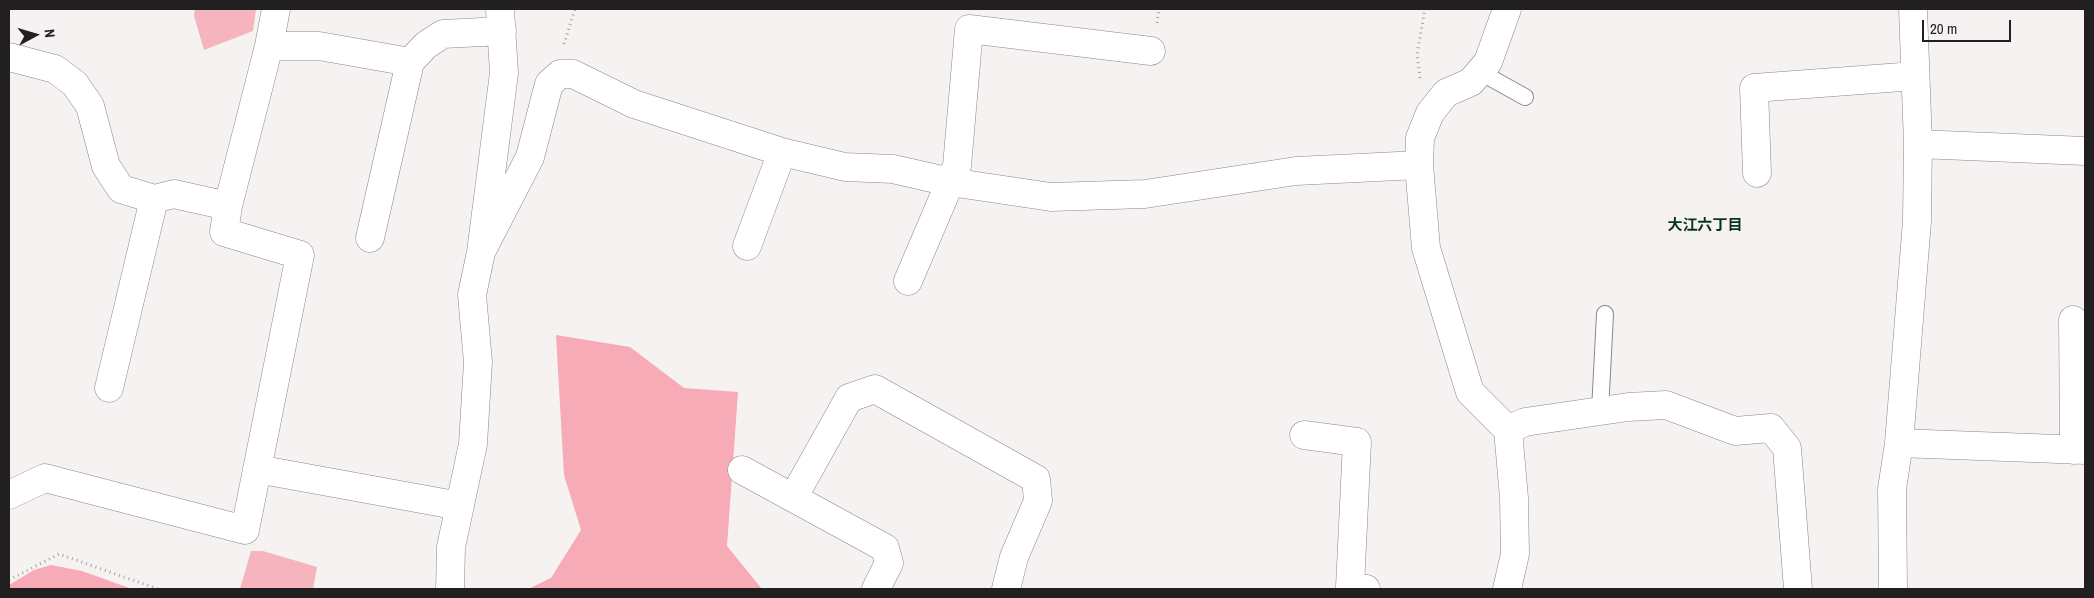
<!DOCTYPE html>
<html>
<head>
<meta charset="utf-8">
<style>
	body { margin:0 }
	#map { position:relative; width:2094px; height:598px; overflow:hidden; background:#f6f2f2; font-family:"Archivo Narrow",sans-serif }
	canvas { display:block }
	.frame { position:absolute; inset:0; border:10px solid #211f1f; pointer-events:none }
	.north { position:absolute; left:10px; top:10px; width:50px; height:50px; -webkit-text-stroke:4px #f6f2f2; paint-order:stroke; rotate:84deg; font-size:14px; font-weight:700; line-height:20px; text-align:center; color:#211f1f }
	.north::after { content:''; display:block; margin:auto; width:18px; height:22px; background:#211f1f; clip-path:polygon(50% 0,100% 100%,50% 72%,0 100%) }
	.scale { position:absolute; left:1922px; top:20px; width:89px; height:22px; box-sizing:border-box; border:2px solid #211f1f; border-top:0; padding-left:6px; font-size:15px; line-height:18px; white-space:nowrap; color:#211f1f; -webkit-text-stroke:4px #f6f2f2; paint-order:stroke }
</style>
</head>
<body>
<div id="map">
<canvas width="2094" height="598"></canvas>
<div class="frame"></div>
<div class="north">N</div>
<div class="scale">20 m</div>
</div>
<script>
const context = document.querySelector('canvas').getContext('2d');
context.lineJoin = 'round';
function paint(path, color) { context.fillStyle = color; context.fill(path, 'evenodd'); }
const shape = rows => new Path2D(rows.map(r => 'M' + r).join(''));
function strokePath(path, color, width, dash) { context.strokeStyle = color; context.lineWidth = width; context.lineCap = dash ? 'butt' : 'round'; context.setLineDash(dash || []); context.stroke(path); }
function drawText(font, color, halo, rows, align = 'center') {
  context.font = font + ' "Archivo Narrow","Noto Sans JP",sans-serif'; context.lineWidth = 5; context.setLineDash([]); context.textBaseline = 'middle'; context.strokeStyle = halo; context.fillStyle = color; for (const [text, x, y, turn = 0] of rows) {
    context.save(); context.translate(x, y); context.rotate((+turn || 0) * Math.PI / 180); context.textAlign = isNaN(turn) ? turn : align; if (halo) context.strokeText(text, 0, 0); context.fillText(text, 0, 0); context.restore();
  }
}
const green = shape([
	[195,9,256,9,253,31,204,50,194,16],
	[251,551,263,551,317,567,313,589,240,589]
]);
const forest = shape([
	[556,335,630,347,684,388,738,392,727,546,762,589,528,589,551,578,581,530,564,475],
	[51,565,82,571,132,589,9,589,9,585,34,570]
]);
const path = shape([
	[1157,23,1159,9],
	[564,44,575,9],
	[1420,78,1417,54,1425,9],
	[9,580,59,554,158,589]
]);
const service = shape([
	[1480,72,1525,97],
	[1600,411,1605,314]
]);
const minor = shape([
	[269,46,319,46,410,62,426,45,443,34,502,31],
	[9,57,55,69,75,84,90,106,106,166,121,189,154,199,174,194,228,206,269,46,276,9],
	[1918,144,2085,151],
	[1757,173,1754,88,1915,76],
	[370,238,410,62],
	[747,246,782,152],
	[481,252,530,157,549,84,560,74,573,74,634,104,782,152,845,167,893,169,950,182,1051,197,1145,194,1296,171,1419,165],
	[908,281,957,166,969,29,1151,51],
	[2073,320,2074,450],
	[109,388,154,199],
	[1508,430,1525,422,1628,407,1666,405,1735,431,1771,428,1787,448,1798,589],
	[1304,435,1357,442,1350,587,1366,589],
	[1899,443,2085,450],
	[257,469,460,506],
	[742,470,885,548,889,563,876,589],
	[9,495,45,478,245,530,300,255,224,232,228,206],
	[793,498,849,398,875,389,1036,479,1038,501,1014,557,1006,589],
	[450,589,451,547,473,444,478,362,472,295,481,252,504,73,500,9],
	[1507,589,1515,554,1514,498,1508,430,1470,392,1426,248,1419,165,1420,138,1430,113,1446,93,1471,82,1488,62,1507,9],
	[1893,589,1892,489,1899,443,1917,221,1918,144,1913,9]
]);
const neighbourhoodNames = [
	["大江六丁目",1705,226]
];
paint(green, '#f5b4be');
paint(forest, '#f6abb7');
strokePath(service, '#8a8787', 18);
strokePath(minor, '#8a8787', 29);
strokePath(path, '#a5a2a2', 3, [1, 4]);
strokePath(service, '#fff', 16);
strokePath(minor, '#fff', 28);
drawText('bold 15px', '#08341f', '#f6f2f2', neighbourhoodNames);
</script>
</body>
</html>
